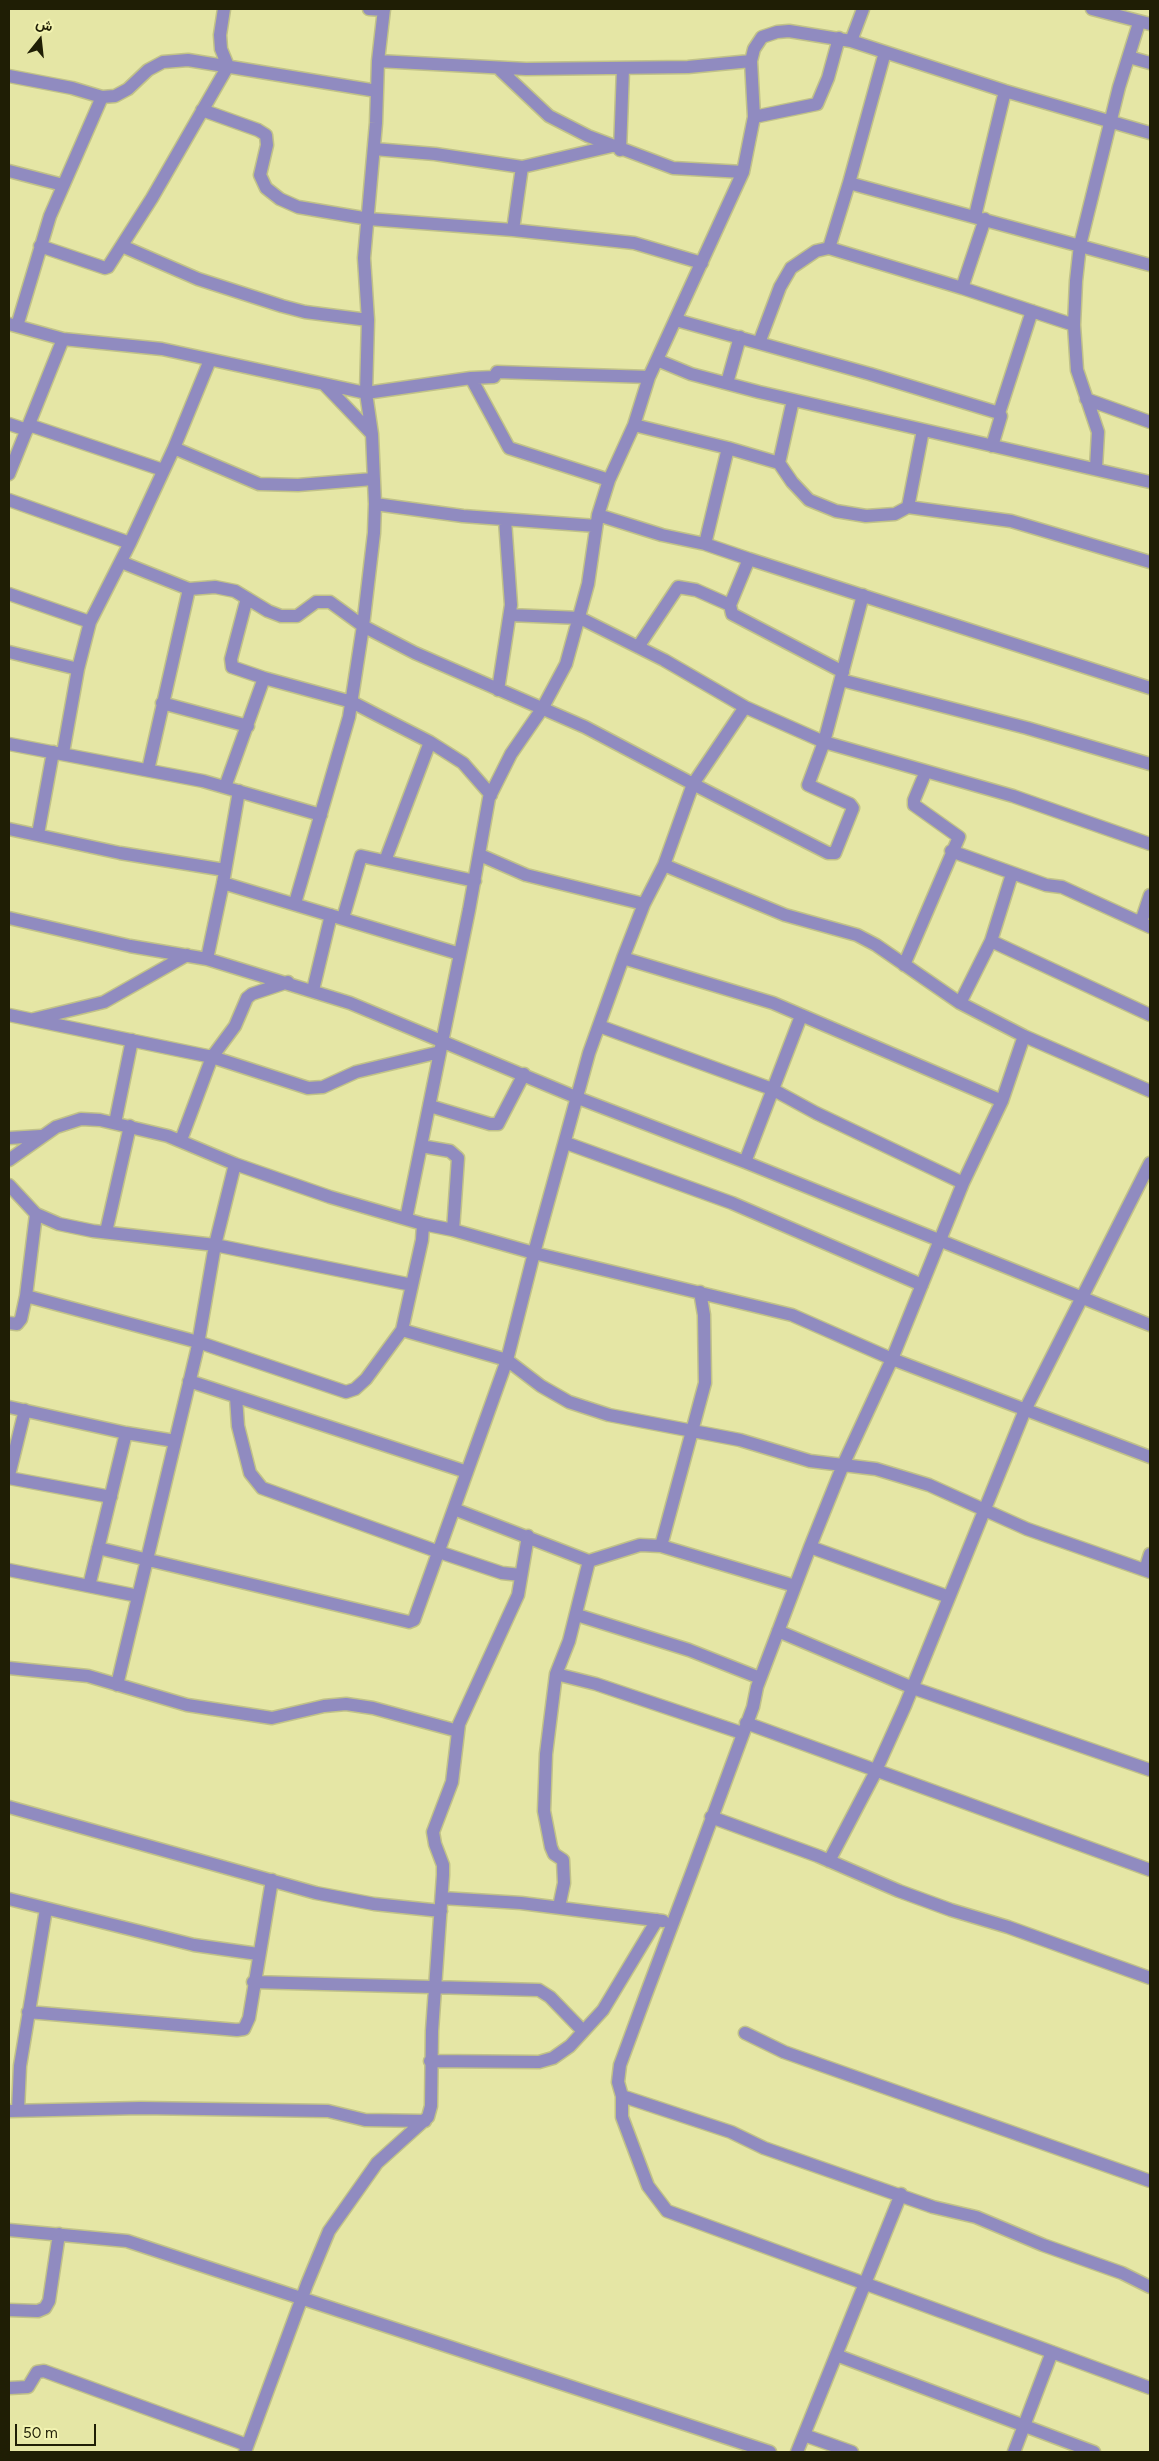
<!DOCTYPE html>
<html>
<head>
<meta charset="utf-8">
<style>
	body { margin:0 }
	#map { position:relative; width:1159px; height:2461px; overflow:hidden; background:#e5e6a5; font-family:Figtree,Vazirmatn,sans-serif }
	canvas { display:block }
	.frame { position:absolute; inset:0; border:10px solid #1f1e05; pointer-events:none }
	.north { position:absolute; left:15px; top:15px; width:50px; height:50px; -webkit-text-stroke:4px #f2f3b1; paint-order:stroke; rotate:16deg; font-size:14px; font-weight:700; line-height:20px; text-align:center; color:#1f1e05 }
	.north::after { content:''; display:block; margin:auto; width:18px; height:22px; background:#1f1e05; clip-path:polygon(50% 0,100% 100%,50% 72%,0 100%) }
	.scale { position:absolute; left:15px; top:2424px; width:81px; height:22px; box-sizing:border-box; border:2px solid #1f1e05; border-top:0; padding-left:6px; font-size:15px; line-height:18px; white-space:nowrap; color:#1f1e05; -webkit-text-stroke:4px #f2f3b1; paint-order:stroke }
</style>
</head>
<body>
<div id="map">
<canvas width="1159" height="2461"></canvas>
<div class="frame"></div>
<div class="north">ش</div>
<div class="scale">50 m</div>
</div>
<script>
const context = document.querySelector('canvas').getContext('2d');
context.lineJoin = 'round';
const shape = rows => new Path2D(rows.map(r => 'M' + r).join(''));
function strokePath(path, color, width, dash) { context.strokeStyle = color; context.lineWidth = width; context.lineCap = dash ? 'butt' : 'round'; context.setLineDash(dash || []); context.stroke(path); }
const minor = shape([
	[369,9,384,10],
	[1092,9,1150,24],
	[851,41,863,9],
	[1129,57,1150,63],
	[378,61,526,69,688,67,751,61],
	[498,68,549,116,588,136,673,168,743,172],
	[9,76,72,88,102,97,115,96,128,89,148,70,163,62,188,60,377,91],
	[202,110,258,130,266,135,267,145,260,175,266,188,280,199,298,207,369,219,513,230,634,243,702,263],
	[754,117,751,61,754,49,762,37,777,32,789,31,851,41,1005,91,1150,133],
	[374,149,435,154,522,167,612,146],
	[620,150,623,69],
	[9,171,63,185],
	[849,183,885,52],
	[975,216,1005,91],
	[513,230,522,167],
	[40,246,105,268,108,267,152,198,228,66,221,49,220,35,224,9],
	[122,246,198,279,282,306,305,312,368,320],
	[829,248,962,288,985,219],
	[962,288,1074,325],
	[676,320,870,374,999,413],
	[9,324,63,339,162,349,366,393,471,378,509,448,609,480],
	[17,326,50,216,102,97],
	[759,343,780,287,791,268,816,251,829,248,849,183,1150,265],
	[657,360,691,374,759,392,1150,482],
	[471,378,494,377,497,372,649,377],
	[727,383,740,337],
	[324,384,372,434],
	[1086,399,1150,422],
	[9,424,27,430],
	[29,425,163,470],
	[634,425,728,448,705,544],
	[923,430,908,507,1011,521,1150,562],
	[992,446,1001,416,999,413,1032,311],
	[174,448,259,484,298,485,373,479],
	[728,448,779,463,793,400],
	[779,463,792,482,809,500,836,511,866,516,895,514,908,507],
	[1096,468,1098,432,1077,370,1074,325,1076,281,1080,245,1119,87,1139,23],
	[9,474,63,339],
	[9,500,130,543],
	[375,504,463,516,596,526],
	[598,515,662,535,705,544,749,559,730,605,732,614,843,672],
	[749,559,1150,688],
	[9,594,90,622],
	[863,595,824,742,1013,796,1150,844],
	[247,598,231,659,232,667,264,678,352,702,377,715,430,742,463,763,491,795],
	[510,615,580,618,664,660,745,707],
	[638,647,678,587,696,590,730,605],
	[9,652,78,669],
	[841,680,1027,728,1150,764],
	[498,690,511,605,505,520],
	[162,703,248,726],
	[745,707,824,742,808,785,850,804,853,808,835,853,828,853,693,784,745,707],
	[9,744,203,781,321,815],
	[63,753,78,669,90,622,130,543,174,448,210,360],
	[148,770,189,589],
	[225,787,264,678],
	[9,829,120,853,225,870],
	[38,834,53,752],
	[951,851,1046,885,1062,887,1150,927],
	[480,855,526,875,644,904],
	[385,861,430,742],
	[664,865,785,915,857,935,876,945,960,1003,1024,1036,1150,1091],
	[223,883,460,954],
	[295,903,349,717,363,626,374,533,375,504,372,434,366,393,368,320,364,258,376,123,378,61,384,9],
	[9,918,130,946,207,959,350,1003,578,1098,745,1162,1150,1325],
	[343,918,361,856,475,881],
	[1141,922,1150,895],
	[991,941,1150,1015],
	[623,958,773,1003,1002,1101],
	[207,959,223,883,239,791],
	[904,965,959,837,914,805,914,800,926,771],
	[313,990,331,915],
	[960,1003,991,941,1012,874],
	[9,1015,212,1057,308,1088,323,1087,356,1072,440,1052],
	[34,1019,104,1002,187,955],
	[599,1026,772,1089,816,1113,963,1183],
	[1024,1036,1002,1101,963,1183,892,1359,843,1465,810,1547,757,1687,753,1707,692,1872,645,1997,620,2065,618,2082,622,2096,731,2132,764,2148,933,2207,976,2217,1043,2245,1122,2273,1150,2287],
	[430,1106,490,1124,498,1124,524,1074],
	[115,1123,132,1040],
	[9,1138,41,1136],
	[181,1140,212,1057,235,1026,247,998,252,994,288,982],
	[566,1143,732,1203,922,1285],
	[421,1146,450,1151,458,1158,453,1230],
	[9,1160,56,1127,81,1119,100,1120,168,1136,235,1164],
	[745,1162,801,1016],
	[9,1185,36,1214,59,1224,93,1231,215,1245,412,1285],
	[406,1219,469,910,489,798,511,754,542,709,566,664,588,584,598,515,609,480,634,425,649,377,743,172,754,117,817,104,828,78,839,38],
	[423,1224,422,1240,402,1330,507,1360,541,1386,569,1402,609,1415,740,1440,810,1461,876,1469,929,1485,1027,1529,1150,1572],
	[106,1232,130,1126],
	[26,1296,198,1342,346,1392,355,1389,366,1379,402,1330],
	[9,1323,17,1324,21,1319,26,1296,36,1214],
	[189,1381,467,1472],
	[236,1397,238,1426,250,1473,262,1488,439,1552,502,1573,521,1575],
	[9,1407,126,1433,175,1441],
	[9,1475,25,1410],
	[9,1478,111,1497],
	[454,1509,589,1561,640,1545,661,1546,795,1586],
	[661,1546,705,1383,704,1315,700,1292],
	[810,1547,949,1597],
	[98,1548,409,1622,414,1620,507,1360,534,1253,589,1053,623,958,644,904,664,865,693,784,585,727,415,653,363,626,330,602,316,602,297,616,281,616,268,611,235,591,215,587,189,589,121,562],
	[9,1570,138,1596],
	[1145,1570,1150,1554],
	[89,1586,126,1433],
	[577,1615,689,1650,760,1678],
	[778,1631,913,1688,1150,1770],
	[9,1668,88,1676,187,1705,272,1718,324,1706,346,1704,373,1708,458,1731],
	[556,1674,596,1684,742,1733],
	[117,1685,197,1350,215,1245,235,1164,330,1197,423,1224,453,1230,534,1253,792,1315,892,1359,1150,1457],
	[746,1723,1150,1870],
	[9,1807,316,1893,374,1904,441,1911],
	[711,1817,818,1856,899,1891,951,1910,1008,1927,1150,1978],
	[829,1861,873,1777,905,1706,1025,1410,1150,1163],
	[442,1898,521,1903,663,1921],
	[9,1899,194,1945,258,1954],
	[559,1907,564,1883,563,1860,554,1854,551,1847,544,1811,546,1754,556,1674,569,1641,589,1561],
	[253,1982,539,1990,550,1997,583,2031],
	[28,2012,237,2030,244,2029,249,2018,272,1880],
	[745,2033,784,2052,1150,2181],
	[430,2061,539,2062,553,2058,570,2046,603,2010,657,1920],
	[622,2096,622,2117,648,2186,667,2211,1150,2388],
	[18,2110,20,2066,46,1909],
	[9,2111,141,2108,328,2111,365,2120,425,2121],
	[9,2230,127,2241,770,2452],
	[9,2310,38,2311,45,2308,49,2301,59,2234],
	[836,2355,1094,2452],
	[9,2388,28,2387,37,2372,44,2371,247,2445],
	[804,2435,852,2452],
	[245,2452,307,2284,329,2231,377,2163,428,2117,431,2106,432,2031,443,1875,443,1865,435,1844,433,1832,452,1782,459,1724,518,1595,528,1536],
	[797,2452,901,2194],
	[1014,2452,1052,2352]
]);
strokePath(minor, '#c1c288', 15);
strokePath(minor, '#908bc0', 12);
</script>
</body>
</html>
